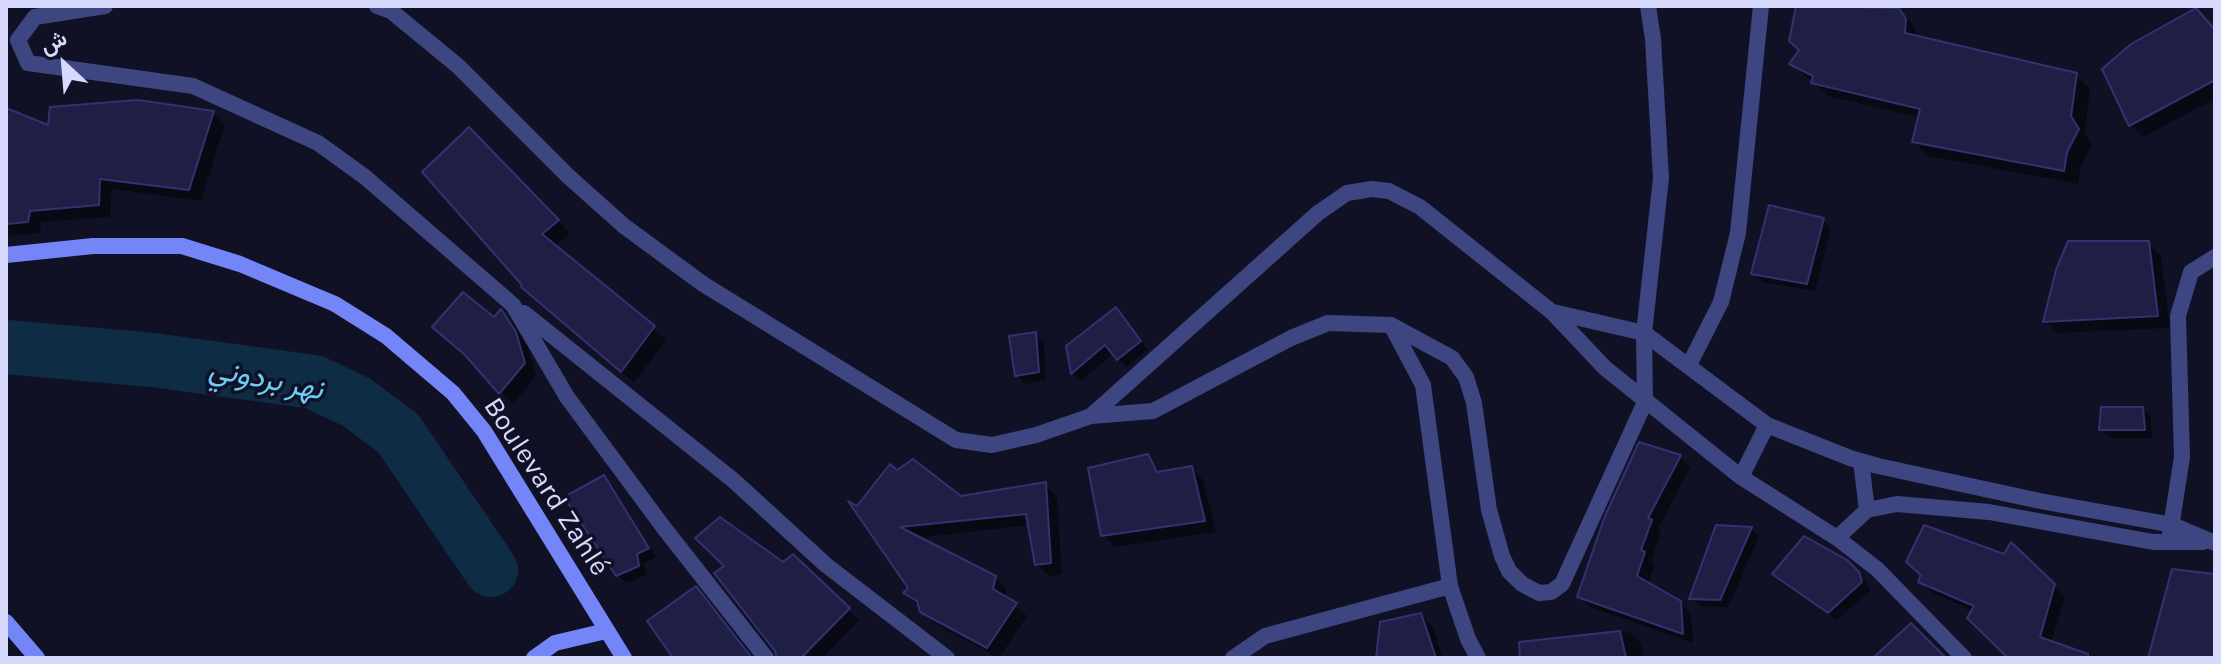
<!DOCTYPE html>
<html>
<head>
<meta charset="utf-8">
<style>
	body { margin:0 }
	#map { position:relative; width:2221px; height:664px; overflow:hidden; background:#111125; font-family:Karla,Vazirmatn,sans-serif }
	canvas { display:block }
	.frame { position:absolute; inset:0; border:8px solid #d7d9fd; pointer-events:none }
	.north { position:absolute; left:24px; top:24px; width:80px; height:80px; -webkit-text-stroke:6px #111125; paint-order:stroke; rotate:334deg; font-size:22px; font-weight:700; line-height:32px; text-align:center; color:#d7d9fd }
	.north::after { content:''; display:block; margin:auto; width:28px; height:36px; background:#d7d9fd; clip-path:polygon(50% 0,100% 100%,50% 72%,0 100%) }
</style>
</head>
<body>
<div id="map">
<canvas width="2221" height="664"></canvas>
<div class="frame"></div>
<div class="north">ش</div>
</div>
<script>
const context = document.querySelector('canvas').getContext('2d');
context.lineJoin = 'round';
function paint(path, color) { context.fillStyle = color; context.fill(path, 'evenodd'); }
const shape = rows => new Path2D(rows.map(r => 'M' + r).join(''));
function strokePath(path, color, width, dash) { context.strokeStyle = color; context.lineWidth = width; context.lineCap = dash ? 'butt' : 'round'; context.setLineDash(dash || []); context.stroke(path); }
function drawText(font, color, halo, rows, align = 'center') {
  context.font = font + ' Karla,Vazirmatn,sans-serif'; context.lineWidth = 7; context.setLineDash([]); context.textBaseline = 'middle'; context.strokeStyle = halo; context.fillStyle = color; for (const [text, x, y, turn = 0] of rows) {
    context.save(); context.translate(x, y); context.rotate((+turn || 0) * Math.PI / 180); context.textAlign = isNaN(turn) ? turn : align; if (halo) context.strokeText(text, 0, 0); context.fillText(text, 0, 0); context.restore();
  }
}
const shadow = shape([
	[1798,6,1847,6,1862,10,1869,7,1899,10,1913,25,1919,38,2076,75,2090,89,2085,132,2092,145,2081,166,2078,184,1928,156,1914,142,1920,118,1828,96,1792,64,1801,50,1791,41],
	[2212,27,2215,27,2215,99,2143,137,2130,124],
	[6,112,49,128,213,113,225,124,201,201,112,189,110,217,41,222,40,233,6,236],
	[481,142,570,233,554,247,666,340,634,383,535,299],
	[1823,220,1831,228,1815,291,1762,282,1754,273],
	[2148,243,2161,256,2170,328,2058,333,2046,321],
	[501,312,513,324,528,346,536,376,513,404,474,362,495,319],
	[1124,318,1148,350,1126,367,1114,353,1081,381,1073,374,1068,347],
	[1035,334,1044,342,1046,380,1025,384,1017,376],
	[2143,409,2151,417,2152,438,2110,438,2101,429],
	[1147,456,1162,473,1191,468,1203,480,1216,532,1115,547,1103,535],
	[1680,457,1690,467,1658,529,1661,532,1651,561,1655,564,1648,584,1680,602,1691,613,1693,643,1590,607,1579,596],
	[604,477,612,485,656,557,644,563,647,575,626,583,617,574],
	[1045,485,1057,496,1062,574,1049,576,1037,564,1030,525,916,538,995,577,1007,589,1005,598,1027,616,999,658,934,623,922,610,906,593,910,588,854,507,960,499],
	[1751,529,1759,537,1728,607,1700,606,1692,598],
	[2011,545,2065,596,2051,643,2096,658,2010,658,1974,611,1931,592,1920,581,2005,556],
	[793,557,859,620,823,658,801,658,733,592],
	[1846,562,1866,582,1870,591,1837,620,1775,574],
	[1421,615,1433,627,1443,658,1378,658],
	[1629,632,1641,643,1643,658,1561,658,1557,639]
]);
const river = shape([
	[6,347,153,360,314,382,356,402,398,433,491,570]
]);
const building = shape([
	[1796,6,1899,8,1906,19,1905,33,2077,73,2071,116,2079,129,2067,152,2064,171,1912,142,1920,109,1811,83,1813,76,1789,64,1799,50,1789,41,1796,6],
	[2196,8,2215,30,2215,80,2129,126,2102,69,2131,44,2196,8],
	[138,100,214,111,189,190,100,179,99,205,30,211,28,222,6,224,6,108,48,125,50,107,138,100],
	[469,127,559,220,542,234,655,326,621,372,521,287,522,285,422,172,469,127],
	[1769,205,1824,218,1807,284,1751,274,1769,205],
	[2068,241,2149,241,2158,316,2043,322,2056,270,2068,241],
	[463,292,494,317,501,309,516,332,525,363,499,394,465,355,432,327,463,292],
	[1116,307,1141,341,1117,360,1105,345,1071,374,1066,346,1116,307],
	[1036,332,1039,372,1015,376,1009,336,1036,332],
	[2101,407,2143,407,2145,430,2099,430,2101,407],
	[1639,442,1681,455,1648,518,1652,520,1641,550,1645,552,1637,576,1681,601,1683,634,1577,597,1605,516,1639,442],
	[1148,454,1157,472,1192,466,1205,521,1101,536,1088,468,1148,454],
	[913,459,961,496,1046,482,1051,563,1035,565,1026,514,900,527,996,576,993,589,1017,603,987,648,920,612,917,601,903,593,908,588,848,501,857,506,890,464,897,470,913,459],
	[604,475,649,548,637,554,639,566,616,576,564,497,604,475],
	[720,517,783,562,793,554,850,608,801,658,777,658,775,651,714,573,724,566,695,538,720,517],
	[1716,525,1752,527,1720,600,1689,599,1716,525],
	[1924,525,2004,554,2011,542,2055,584,2040,637,2088,654,2088,658,2008,658,1967,618,1974,606,1918,582,1921,575,1906,562,1924,525],
	[1804,536,1847,560,1859,572,1862,582,1828,613,1772,574,1804,536],
	[2172,569,2215,574,2215,658,2148,658,2172,569],
	[696,586,752,658,673,658,647,621,696,586],
	[1421,613,1436,658,1376,658,1380,622,1421,613],
	[1911,623,1946,658,1873,658,1911,623],
	[1620,631,1626,658,1520,658,1519,642,1620,631]
]);
const street = shape([
	[105,6,35,17,18,40,28,63,193,86,318,143,365,177,513,305,567,397,664,528,766,658],
	[377,6,391,11,458,66,568,176,624,226,703,284,956,440,992,445,1036,435,1091,416,1153,411,1291,338,1328,323,1391,325,1452,358,1466,377,1474,403,1489,510,1502,556,1509,571,1522,584,1539,593,1551,592,1562,584,1645,402,1644,333,1661,178,1653,39,1648,6],
	[1553,312,1644,333,1767,425,1850,458,1878,466,2040,501,2173,525,2215,543],
	[524,313,733,480,826,565,947,658],
	[1391,325,1423,385,1450,586,1468,639,1478,658],
	[1689,365,1721,302,1738,233,1761,6],
	[1091,416,1318,213,1347,193,1372,189,1389,191,1420,207,1552,312,1605,368,1741,477,1837,538,1877,569,1964,658],
	[1741,477,1767,425],
	[1867,510,1897,504,1989,512,2153,542,2203,542],
	[2170,534,2182,457,2178,316,2191,272,2215,257],
	[1837,538,1867,510,1861,461],
	[1233,658,1265,636,1450,586]
]);
const secondary = shape([
	[6,255,93,246,182,246,240,264,335,304,386,336,453,393,484,431,624,658],
	[6,622,37,658],
	[534,658,555,643,606,631]
]);
const streetNames = [
	["Boulevard Zahlé",546,487,57]
];
const waterNames = [
	["نهر بردوني",266,380,11]
];
paint(shadow, '#0007');
strokePath(river, '#0f2c45', 54);
paint(building, '#1f1e45');
strokePath(building, '#343170', 2);
strokePath(street, '#3e4681', 16);
strokePath(secondary, '#7485f7', 16);
drawText('28px', '#d7d9fd', '#111125', streetNames);
drawText('italic 30px', '#6bccf6', '#111125', waterNames);
</script>
</body>
</html>
